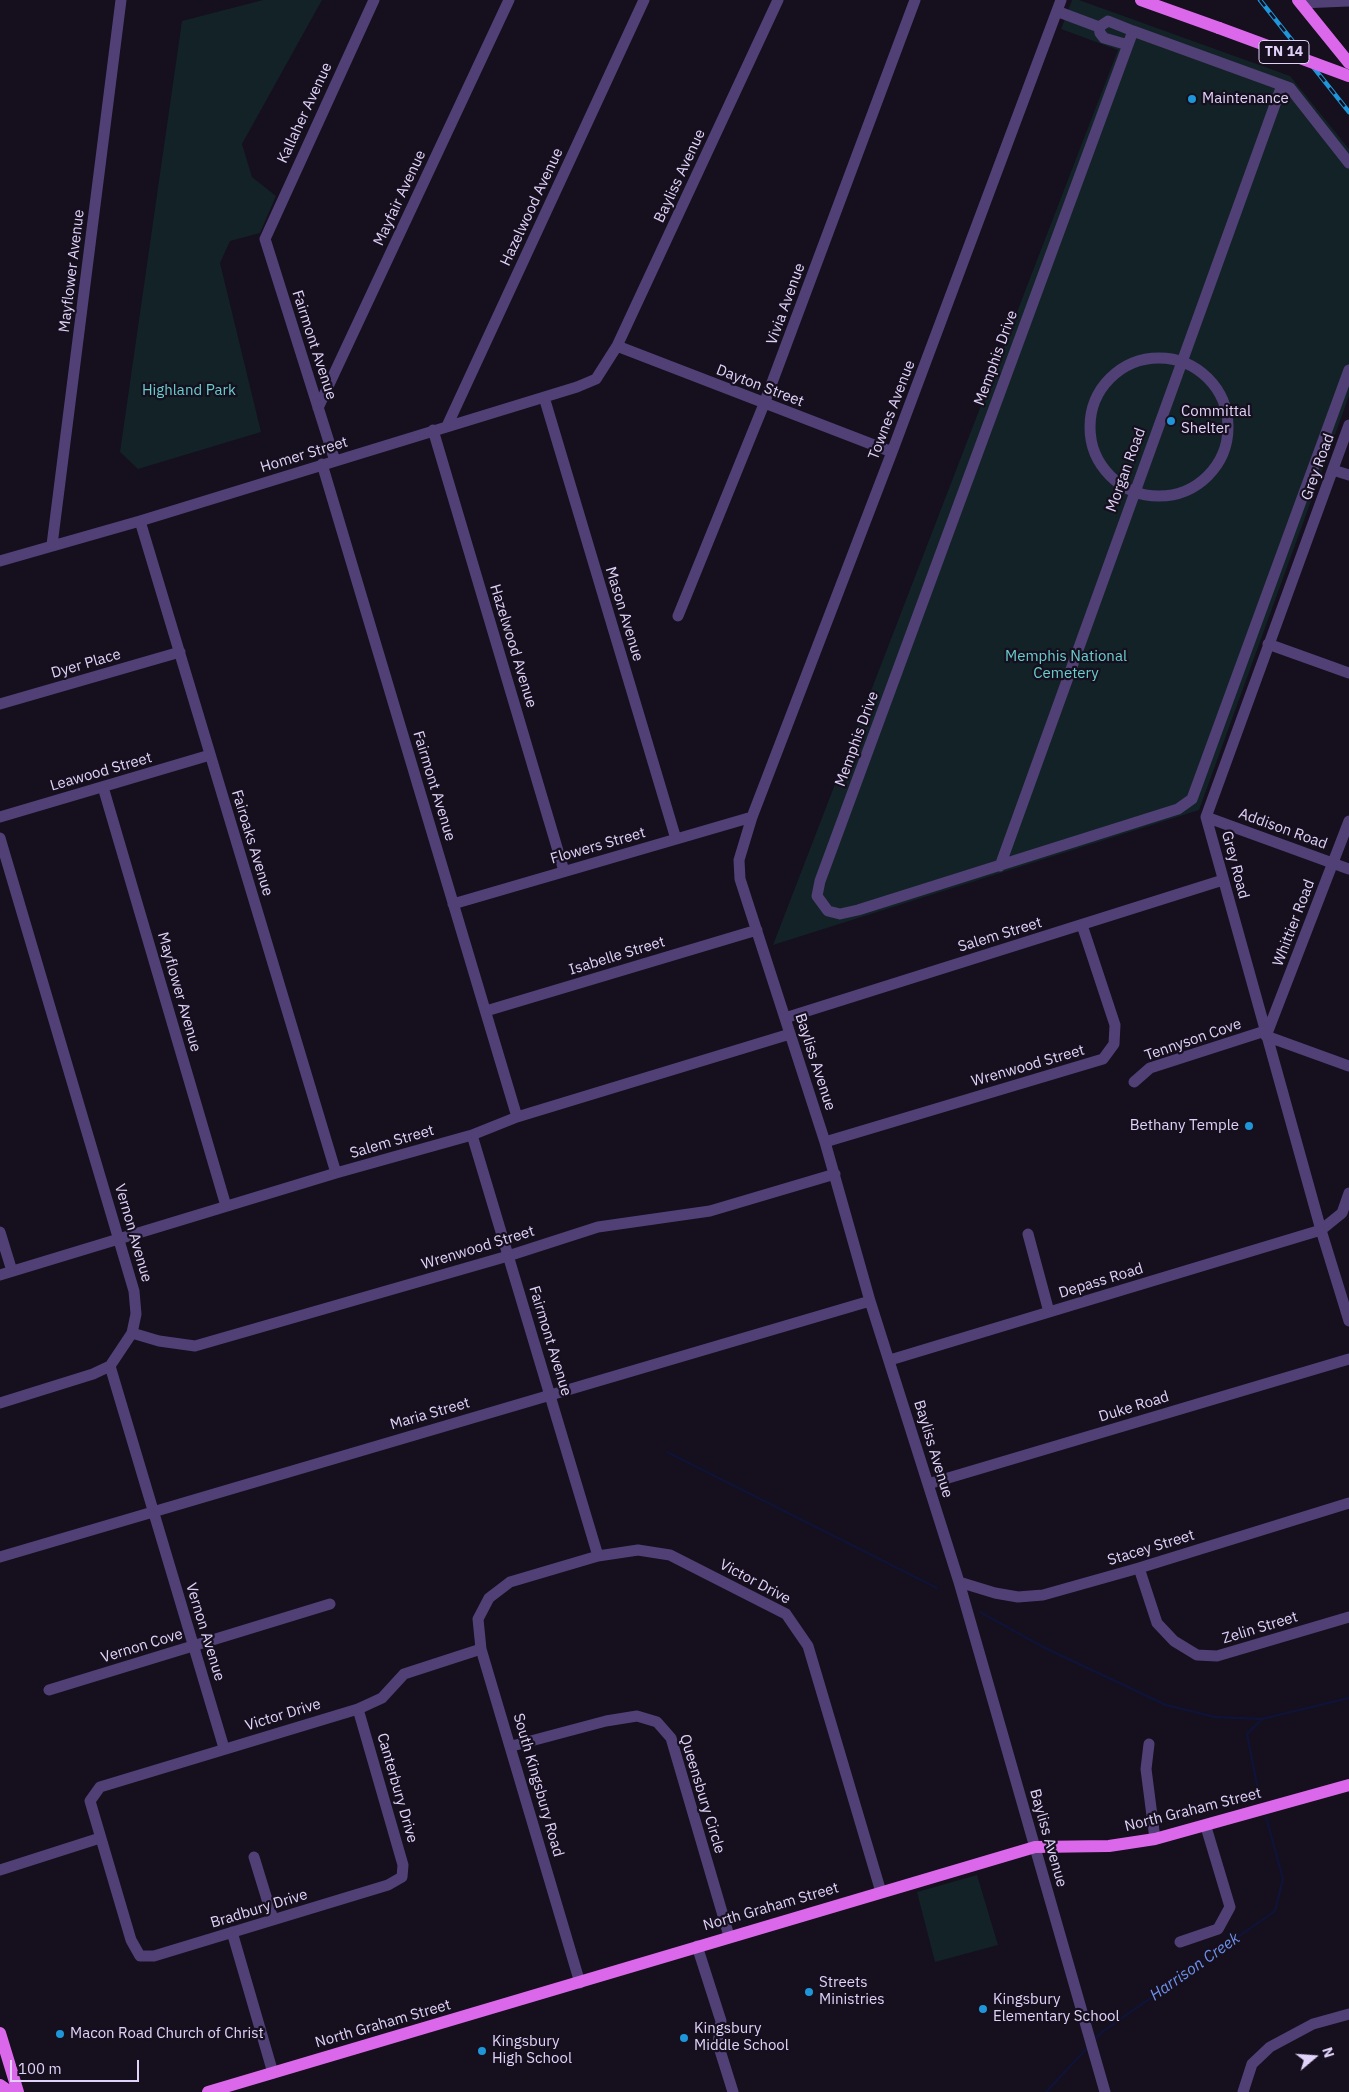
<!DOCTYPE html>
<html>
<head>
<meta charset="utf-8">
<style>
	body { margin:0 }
	#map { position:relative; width:1349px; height:2092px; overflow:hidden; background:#150f1e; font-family:"IBM Plex Sans",sans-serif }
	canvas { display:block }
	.north { position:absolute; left:1289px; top:2032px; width:50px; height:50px; -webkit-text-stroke:4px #150f1e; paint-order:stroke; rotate:72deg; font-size:14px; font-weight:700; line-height:20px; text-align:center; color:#e0d2f9 }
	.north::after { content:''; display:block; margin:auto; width:18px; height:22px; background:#e0d2f9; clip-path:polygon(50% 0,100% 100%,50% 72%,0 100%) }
	.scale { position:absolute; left:10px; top:2060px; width:129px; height:22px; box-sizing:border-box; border:2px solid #e0d2f9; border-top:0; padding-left:6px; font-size:15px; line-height:18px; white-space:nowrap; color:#e0d2f9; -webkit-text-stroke:4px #150f1e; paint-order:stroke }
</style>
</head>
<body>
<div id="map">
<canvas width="1349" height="2092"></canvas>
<div class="north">N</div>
<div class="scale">100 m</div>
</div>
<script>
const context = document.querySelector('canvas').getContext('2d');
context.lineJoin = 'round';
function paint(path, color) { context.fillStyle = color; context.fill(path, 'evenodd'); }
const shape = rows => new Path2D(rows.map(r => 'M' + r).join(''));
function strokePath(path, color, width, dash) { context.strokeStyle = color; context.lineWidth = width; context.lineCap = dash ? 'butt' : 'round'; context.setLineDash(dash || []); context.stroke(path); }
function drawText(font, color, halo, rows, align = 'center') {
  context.font = font + ' "IBM Plex Sans",sans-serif'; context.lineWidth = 4.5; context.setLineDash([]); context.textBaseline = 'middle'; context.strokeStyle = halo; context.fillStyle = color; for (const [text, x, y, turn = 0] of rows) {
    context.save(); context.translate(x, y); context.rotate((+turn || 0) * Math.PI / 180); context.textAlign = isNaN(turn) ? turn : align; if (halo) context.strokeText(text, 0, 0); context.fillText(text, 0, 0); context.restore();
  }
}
const green = shape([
	[263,0,322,0,242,144,252,177,276,196,260,233,230,241,220,263,261,432,138,469,120,452,182,21],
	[1072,0,1079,0,1290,76,1349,149,1349,396,1199,810,773,945,1118,50,1061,29],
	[977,1875,998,1945,935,1962,917,1892]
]);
const stream = shape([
	[667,1452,937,1588],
	[980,1612,1043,1647,1166,1705,1215,1717,1262,1719],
	[1259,1795,1247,1734,1262,1719,1349,1698],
	[1093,2041,1102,2032,1275,1911,1283,1879,1266,1817],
	[1046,2092,1088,2047]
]);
const minor = shape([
	[1061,0,892,452,752,817,739,860,740,879,825,1142,870,1301,959,1582,1105,2092],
	[1300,3,1349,1],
	[1059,12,1099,27],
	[1099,27,1108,21,1133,31],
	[1099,27,1100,33,1104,38,1128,45],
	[1349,163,1290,88,1133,31,820,881,817,896,828,911,840,914,858,910,1178,809,1192,799,1349,370],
	[617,346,892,452],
	'1090 427a69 69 0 1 1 138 0a69 69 0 1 1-138 0Z',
	[544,397,676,839],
	[318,408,509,0],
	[1349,425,1206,817,1321,1230,1349,1321],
	[447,426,644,0],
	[433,430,564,871],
	[335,461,265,239,374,0],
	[322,464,517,1117],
	[1333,470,1349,475],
	[140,521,336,1173],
	[52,545,121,0],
	[0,561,140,521,577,387,596,379,617,346,778,0],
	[678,616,764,404,915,0],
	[1268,644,1349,673],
	[0,704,180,652],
	[103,787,226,1206],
	[0,817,210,755],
	[1206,817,1349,869],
	[1349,821,1266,1036,1349,1066],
	[0,838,134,1291,136,1314,132,1333,110,1366,224,1748],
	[1000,866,1282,85],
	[453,904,752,817],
	[486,1011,757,930],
	[785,1018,1223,880],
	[1134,1082,1150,1068,1265,1031],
	[472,1135,598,1556],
	[825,1142,1103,1059,1114,1044,1115,1025,1082,925],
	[0,1232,12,1271],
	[1028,1234,1049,1312],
	[0,1275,336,1173,472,1135,517,1117,790,1034],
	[132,1333,159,1341,195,1346,508,1256,598,1227,710,1211,835,1174],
	[890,1360,1321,1230,1342,1213,1349,1193],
	[0,1403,93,1374,110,1366],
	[928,1484,1349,1359],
	[0,1557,870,1301],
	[1139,1568,1157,1623,1174,1641,1197,1655,1217,1656,1349,1617],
	[959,1582,995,1593,1018,1597,1043,1595,1139,1568,1349,1503],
	[49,1690,330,1604],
	[358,1709,403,1865,402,1877,388,1885,154,1956,140,1956,131,1940,90,1801,100,1787,358,1709,382,1698,404,1674,481,1649],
	[1149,1744,1146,1769,1155,1839],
	[512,1746,606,1721,637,1716,657,1722,671,1738,729,1936],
	[254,1857,273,1919],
	[0,1870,100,1838],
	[232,1932,273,2073],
	[1180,1942,1218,1929,1230,1907,1206,1827],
	[697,1946,721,2021,718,2044,733,2092],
	[580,1983,481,1649,478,1619,489,1598,510,1582,598,1556,638,1550,670,1555,786,1614,808,1646,881,1892],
	[1243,2092,1252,2064,1270,2047,1313,2024,1349,2014]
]);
const major = shape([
	[1141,0,1219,28],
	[1298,0,1349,63],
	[0,2033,18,2092],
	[0,2085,10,2092],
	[208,2092,1035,1847,1109,1846,1155,1839,1349,1785]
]);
const rail = shape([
	[1260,0,1349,112]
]);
const majorBridge = shape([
	[1219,28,1349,76]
]);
const markers = [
	[1192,99,5,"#1e96d9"],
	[1171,421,5,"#1e96d9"],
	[1249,1126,5,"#1e96d9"],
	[809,1992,5,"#1e96d9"],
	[983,2009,5,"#1e96d9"],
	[60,2034,5,"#1e96d9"],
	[684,2038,5,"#1e96d9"],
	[482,2051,5,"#1e96d9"]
];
const shields = [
	[1284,52,50]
];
const shieldNames = [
	["TN 14",1284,52]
];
const poiNames = [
	["Maintenance",1202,99],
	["Committal",1181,412],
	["Shelter",1181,429],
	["Bethany Temple",1239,1126,"right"],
	["Streets",819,1983],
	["Ministries",819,2000],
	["Kingsbury",993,2000],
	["Elementary School",993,2017],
	["Kingsbury",694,2029],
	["Middle School",694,2046],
	["Macon Road Church of Christ",70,2034],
	["Kingsbury",492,2042],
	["High School",492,2059]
];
const streetNames = [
	["Kallaher Avenue",305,113,-65],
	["Bayliss Avenue",680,176,-65],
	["Mayfair Avenue",400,198,-65],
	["Hazelwood Avenue",532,207,-65],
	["Mayflower Avenue",72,271,-83],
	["Vivia Avenue",786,304,-70],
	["Fairmont Avenue",314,345,72],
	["Memphis Drive",996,358,-70],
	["Dayton Street",760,386,21],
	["Townes Avenue",892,410,-69],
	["Homer Street",304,455,-17],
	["Grey Road",1318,467,-70],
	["Morgan Road",1126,470,-70],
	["Mason Avenue",624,614,73],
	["Hazelwood Avenue",513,646,73],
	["Dyer Place",86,664,-16],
	["Memphis Drive",857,739,-70],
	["Leawood Street",101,772,-16],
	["Fairmont Avenue",434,786,73],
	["Addison Road",1283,829,20],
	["Fairoaks Avenue",252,843,73],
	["Flowers Street",598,846,-16],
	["Grey Road",1235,865,75],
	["Whittier Road",1294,923,-69],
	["Salem Street",1000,935,-17],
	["Isabelle Street",617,956,-17],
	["Mayflower Avenue",179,992,74],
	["Tennyson Cove",1193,1040,-19],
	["Bayliss Avenue",815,1062,72],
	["Wrenwood Street",1028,1066,-16],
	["Salem Street",392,1142,-16],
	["Vernon Avenue",133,1233,74],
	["Wrenwood Street",478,1248,-17],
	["Depass Road",1101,1281,-17],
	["Fairmont Avenue",550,1341,73],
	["Duke Road",1134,1407,-17],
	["Maria Street",430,1414,-16],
	["Bayliss Avenue",933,1449,73],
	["Stacey Street",1151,1548,-17],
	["Victor Drive",755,1582,28],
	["Zelin Street",1260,1628,-17],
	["Vernon Avenue",205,1632,73],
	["Vernon Cove",142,1646,-17],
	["Victor Drive",283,1715,-17],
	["South Kingsbury Road",538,1785,74],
	["Canterbury Drive",397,1788,74],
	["Queensbury Circle",702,1794,73],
	["North Graham Street",1193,1810,-14],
	["Bayliss Avenue",1048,1838,74],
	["North Graham Street",771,1907,-16],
	["Bradbury Drive",259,1909,-17],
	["North Graham Street",383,2024,-16]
];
const parkNames = [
	["Highland Park",189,391],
	["Memphis National",1066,657],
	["Cemetery",1066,674]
];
const waterNames = [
	["Harrison Creek",1195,1967,-35]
];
paint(green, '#132227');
strokePath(stream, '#0f1336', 2.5);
strokePath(minor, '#504076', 11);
strokePath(major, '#db68ea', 12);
strokePath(rail, '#1e96d9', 4.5);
strokePath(rail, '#150f1e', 2.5, [8]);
strokePath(majorBridge, '#db68ea', 12);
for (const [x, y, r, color] of markers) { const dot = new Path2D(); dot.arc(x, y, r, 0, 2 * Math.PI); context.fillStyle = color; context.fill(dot); strokePath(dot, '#150f1e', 2); }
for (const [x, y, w] of shields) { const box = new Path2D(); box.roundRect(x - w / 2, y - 11.5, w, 23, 4); context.fillStyle = '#150f1e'; context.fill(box); strokePath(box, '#e0d2f9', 1); }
drawText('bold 14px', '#e0d2f9', null, shieldNames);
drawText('15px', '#e0d2f9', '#150f1e', poiNames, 'left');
drawText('15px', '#e0d2f9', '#150f1e', streetNames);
drawText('15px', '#68cece', '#150f1e', parkNames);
drawText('italic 16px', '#6e91eb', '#150f1e', waterNames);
</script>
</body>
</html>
